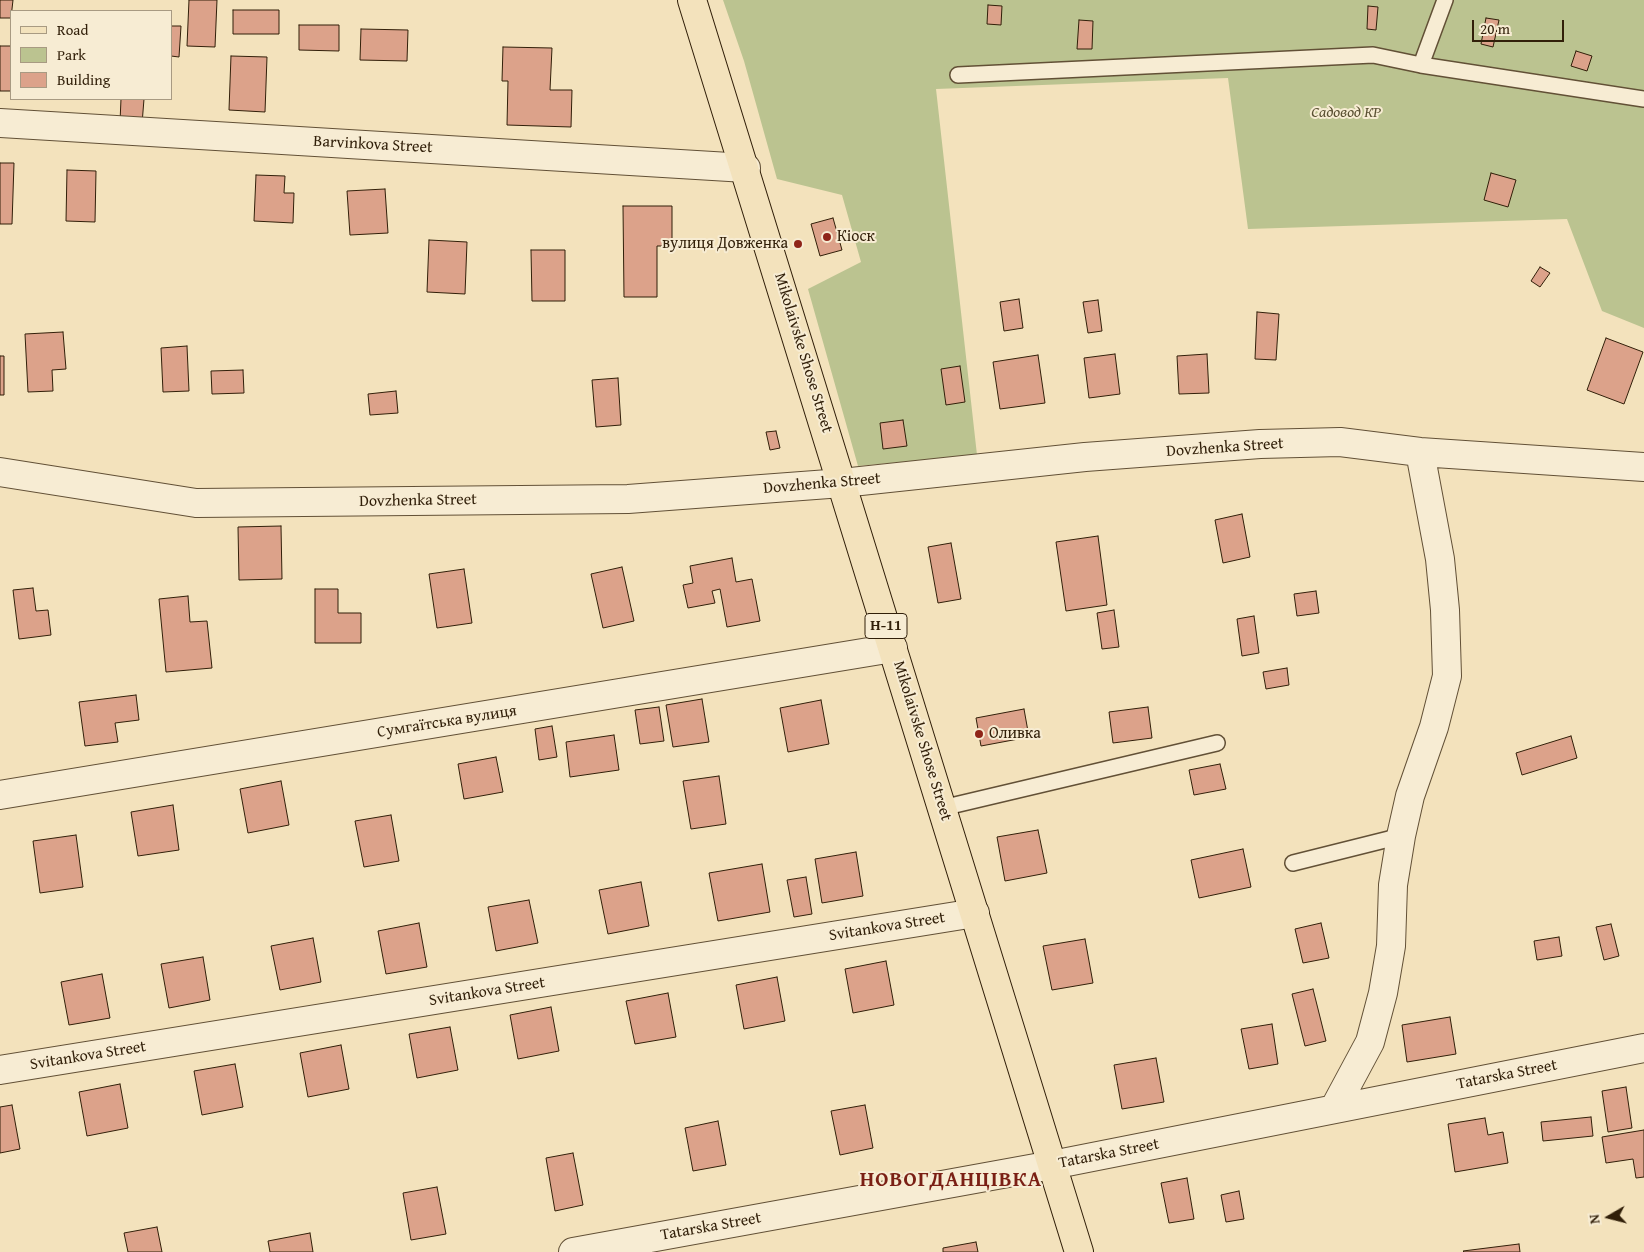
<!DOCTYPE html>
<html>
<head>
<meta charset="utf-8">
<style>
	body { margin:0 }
	#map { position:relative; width:1644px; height:1252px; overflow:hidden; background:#f3e2bc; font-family:"Gentium Book Plus",serif }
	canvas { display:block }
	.legend { position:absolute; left:10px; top:10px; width:162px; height:90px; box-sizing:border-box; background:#f7ecd3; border:1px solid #a89a82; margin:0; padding:6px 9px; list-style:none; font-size:15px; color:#311f09 }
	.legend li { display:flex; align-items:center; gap:10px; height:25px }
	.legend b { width:25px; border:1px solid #a89a82 }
	.north { position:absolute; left:1584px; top:1192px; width:50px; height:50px; -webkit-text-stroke:4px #f7ecd3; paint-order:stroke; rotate:262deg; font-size:14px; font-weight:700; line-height:20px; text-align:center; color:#311f09 }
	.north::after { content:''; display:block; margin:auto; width:18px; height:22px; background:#311f09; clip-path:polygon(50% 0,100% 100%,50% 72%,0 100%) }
	.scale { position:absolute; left:1472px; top:20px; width:92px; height:22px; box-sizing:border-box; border:2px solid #311f09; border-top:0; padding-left:6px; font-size:15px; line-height:18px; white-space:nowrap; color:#311f09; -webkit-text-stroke:4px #f7ecd3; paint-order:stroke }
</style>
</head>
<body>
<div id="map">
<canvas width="1644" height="1252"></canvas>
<ul class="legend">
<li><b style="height:6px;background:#f3e2bc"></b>Road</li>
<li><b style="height:14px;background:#bbc390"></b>Park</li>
<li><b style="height:14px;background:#dca28a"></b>Building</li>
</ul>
<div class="north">N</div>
<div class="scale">20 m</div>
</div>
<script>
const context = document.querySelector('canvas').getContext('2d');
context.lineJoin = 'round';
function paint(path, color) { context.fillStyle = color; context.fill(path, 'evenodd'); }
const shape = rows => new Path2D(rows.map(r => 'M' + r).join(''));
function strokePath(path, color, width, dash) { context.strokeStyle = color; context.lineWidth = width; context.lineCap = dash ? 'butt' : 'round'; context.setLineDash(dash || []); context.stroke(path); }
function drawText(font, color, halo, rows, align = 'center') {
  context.font = font + ' "Gentium Book Plus",serif'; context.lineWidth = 4; context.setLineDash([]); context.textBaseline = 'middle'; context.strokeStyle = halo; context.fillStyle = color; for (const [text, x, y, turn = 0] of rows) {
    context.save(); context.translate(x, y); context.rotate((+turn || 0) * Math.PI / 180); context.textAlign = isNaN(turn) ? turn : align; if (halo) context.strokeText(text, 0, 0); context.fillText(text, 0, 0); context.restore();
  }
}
const green = shape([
	[723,0,1644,0,1644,328,1602,311,1567,219,1248,229,1228,78,936,89,977,455,858,466,808,289,861,262,842,195,777,179,744,61]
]);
const building = shape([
	[0,0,13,0,11,18,0,18,0,0],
	[189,0,217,0,215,47,187,46,189,0],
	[988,5,1002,6,1001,25,987,24,988,5],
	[1368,6,1378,7,1376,30,1367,29,1368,6],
	[233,10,279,10,279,34,233,34,233,10],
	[1486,18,1499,20,1493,47,1481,44,1486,18],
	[1079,20,1093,21,1092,49,1077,49,1079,20],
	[299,25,339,25,339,51,299,50,299,25],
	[171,26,181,26,179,57,171,56,171,26],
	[361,29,408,30,407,61,360,60,361,29],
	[0,46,11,46,11,91,0,91,0,46],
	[503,47,552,48,550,90,572,90,571,127,507,125,508,81,502,81,503,47],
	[1576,51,1592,56,1587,71,1571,66,1576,51],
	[231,56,267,57,265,112,229,110,231,56],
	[121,99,144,99,142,124,120,122,121,99],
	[0,163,14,163,12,224,0,224,0,163],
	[67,170,96,171,95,222,66,221,67,170],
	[1491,173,1516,180,1508,207,1484,200,1491,173],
	[256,175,285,176,284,193,294,193,293,223,254,221,256,175],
	[385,189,388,233,350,235,347,191,385,189],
	[623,206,672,206,672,246,657,246,657,297,624,297,623,206],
	[833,218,842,250,820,256,811,224,833,218],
	[429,240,467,242,465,294,427,292,429,240],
	[531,250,565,250,565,301,532,301,531,250],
	[1540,267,1550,273,1540,287,1531,281,1540,267],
	[1019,299,1023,328,1004,331,1000,302,1019,299],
	[1098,300,1102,331,1088,333,1083,302,1098,300],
	[1257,312,1279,314,1276,360,1255,359,1257,312],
	[63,332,66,369,52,370,53,391,28,392,25,334,63,332],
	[1606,338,1643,352,1624,404,1587,390,1606,338],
	[187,346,189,391,163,392,161,348,187,346],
	[1115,354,1120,394,1089,398,1084,358,1115,354],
	[1207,354,1209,393,1179,394,1177,356,1207,354],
	[1038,355,1045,403,1000,409,993,362,1038,355],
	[0,356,4,356,4,395,0,395,0,356],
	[960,366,965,402,946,405,941,369,960,366],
	[243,370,244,393,212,394,211,371,243,370],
	[618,378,621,425,596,427,592,380,618,378],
	[396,391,398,413,370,415,368,394,396,391],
	[903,420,907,446,883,449,880,423,903,420],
	[776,431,780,448,770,450,766,432,776,431],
	[1242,514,1250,557,1223,563,1215,520,1242,514],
	[281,526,282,579,239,580,238,527,281,526],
	[1098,536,1107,605,1066,611,1056,542,1098,536],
	[951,543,961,599,938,603,928,547,951,543],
	[732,558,736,582,752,579,760,621,727,627,720,589,712,591,715,603,688,608,683,585,693,583,690,566,732,558],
	[622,567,634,621,603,628,591,574,622,567],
	[464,569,472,623,437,628,429,574,464,569],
	[33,588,36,611,48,610,51,635,19,639,13,590,33,588],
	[315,589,338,589,338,613,361,613,361,643,315,643,315,589],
	[1316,591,1319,613,1297,616,1294,594,1316,591],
	[188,596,190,622,207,621,212,668,166,672,159,599,188,596],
	[1114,610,1119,647,1102,649,1097,613,1114,610],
	[1254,616,1259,653,1242,656,1237,619,1254,616],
	[1287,668,1289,685,1266,689,1263,672,1287,668],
	[136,695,139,720,115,723,118,742,85,746,79,702,136,695],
	[702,699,709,742,673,747,666,705,702,699],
	[821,700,829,744,788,752,780,708,821,700],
	[659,707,664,741,640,744,635,710,659,707],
	[1148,707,1152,738,1113,743,1109,712,1148,707],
	[1024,709,1029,737,981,746,976,718,1024,709],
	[552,726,557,757,539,760,535,729,552,726],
	[614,735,619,770,570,777,566,742,614,735],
	[1571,736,1577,758,1522,775,1516,753,1571,736],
	[496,757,503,792,464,799,458,764,496,757],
	[1220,764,1226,789,1194,795,1189,770,1220,764],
	[719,776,726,824,691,829,683,781,719,776],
	[281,781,289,825,248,833,240,789,281,781],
	[173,805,179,850,138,856,131,812,173,805],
	[391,815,399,861,364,867,355,821,391,815],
	[1038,830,1047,873,1005,881,997,837,1038,830],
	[76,835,83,887,40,893,33,841,76,835],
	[1243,849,1251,887,1199,898,1191,860,1243,849],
	[856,852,863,896,822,903,815,859,856,852],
	[762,864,770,912,718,921,709,873,762,864],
	[806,877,812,914,794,917,787,880,806,877],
	[641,882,649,926,608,934,599,890,641,882],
	[529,900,538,943,496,951,488,907,529,900],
	[419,923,427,967,386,974,378,931,419,923],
	[1321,923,1329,958,1303,963,1295,929,1321,923],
	[1611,924,1619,956,1604,960,1596,927,1611,924],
	[1559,937,1562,956,1537,960,1534,941,1559,937],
	[313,938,321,982,280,990,271,946,313,938],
	[1085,939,1093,983,1052,990,1043,946,1085,939],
	[203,957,210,1000,169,1008,161,964,203,957],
	[886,961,894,1005,853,1013,845,969,886,961],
	[102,974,110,1018,69,1025,61,982,102,974],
	[777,977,785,1021,744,1029,736,985,777,977],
	[1313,989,1326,1041,1305,1046,1292,994,1313,989],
	[668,993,676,1037,635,1044,626,1001,668,993],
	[551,1007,559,1051,518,1059,510,1015,551,1007],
	[1450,1017,1456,1054,1407,1062,1402,1025,1450,1017],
	[1272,1024,1278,1064,1249,1069,1241,1029,1272,1024],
	[450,1027,458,1070,417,1078,409,1034,450,1027],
	[341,1045,349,1089,308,1097,300,1053,341,1045],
	[1156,1058,1164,1102,1122,1109,1114,1065,1156,1058],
	[235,1064,243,1107,202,1115,194,1071,235,1064],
	[120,1084,128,1128,87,1136,79,1092,120,1084],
	[1626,1087,1632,1128,1608,1132,1602,1091,1626,1087],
	[12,1105,20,1149,0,1153,0,1107,12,1105],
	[865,1105,873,1148,840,1155,831,1111,865,1105],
	[1591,1117,1593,1136,1543,1141,1541,1122,1591,1117],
	[1485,1118,1488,1135,1503,1132,1508,1163,1455,1172,1448,1124,1485,1118],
	[718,1121,726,1165,693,1171,685,1128,718,1121],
	[1644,1130,1644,1177,1636,1178,1633,1159,1606,1163,1602,1137,1644,1130],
	[573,1153,583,1205,555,1211,546,1158,573,1153],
	[1187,1178,1194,1219,1169,1223,1161,1183,1187,1178],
	[437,1187,446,1234,411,1240,403,1193,437,1187],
	[1239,1191,1244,1219,1226,1222,1221,1195,1239,1191],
	[157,1227,162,1252,128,1252,124,1233,157,1227],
	[310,1233,313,1252,270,1252,268,1241,310,1233],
	[976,1242,978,1252,943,1252,943,1248,976,1242],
	[1519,1244,1520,1252,1464,1252,1463,1251,1519,1244]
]);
const service = shape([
	[1421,65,1445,0],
	[958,75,1373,55,1421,65,1644,99],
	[942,808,1217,743],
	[1293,863,1401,836]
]);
const minor = shape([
	[0,123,746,168],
	[0,472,196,503,628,499,842,483,1085,457,1260,444,1340,442,1420,452,1644,467],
	[0,795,893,648],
	[0,1070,975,913],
	[1334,1109,1370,1042,1383,993,1391,946,1393,885,1401,836,1410,796,1434,727,1447,676,1445,610,1440,559,1420,452],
	[573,1252,1052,1165,1644,1048]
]);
const primary = shape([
	[692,0,1079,1252]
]);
const markers = [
	[827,237,5,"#8f2418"],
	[798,244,5,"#8f2418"],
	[979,734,5,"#8f2418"]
];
const shields = [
	[886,626,42]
];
const shieldNames = [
	["Н-11",886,626]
];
const parkNames = [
	["Садовод КР",1346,113]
];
const streetNames = [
	["Barvinkova Street",373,145,3],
	["Mikolaivske Shose Street",803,353,73],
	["Dovzhenka Street",1225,448,-4],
	["Dovzhenka Street",822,484,-5],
	["Dovzhenka Street",418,501,-1],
	["Сумгаїтська вулиця",447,722,-9],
	["Mikolaivske Shose Street",922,741,73],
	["Svitankova Street",887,927,-9],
	["Svitankova Street",487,992,-9],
	["Svitankova Street",88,1056,-9],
	["Tatarska Street",1507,1075,-11],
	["Tatarska Street",1109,1154,-11],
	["Tatarska Street",711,1227,-10]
];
const poiNames = [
	["Кіоск",837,237],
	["вулиця Довженка",788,244,"right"],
	["Оливка",989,734]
];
const districtNames = [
	["НОВОГДАНЦІВКА",951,1181]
];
paint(green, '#bbc390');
paint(building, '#dca28a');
strokePath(building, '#311f09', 1);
strokePath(service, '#625036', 18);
strokePath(minor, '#625036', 30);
strokePath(primary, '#311f09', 30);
strokePath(service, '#f7ecd3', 15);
strokePath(minor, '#f7ecd3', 28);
strokePath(primary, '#f3e2bc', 28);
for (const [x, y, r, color] of markers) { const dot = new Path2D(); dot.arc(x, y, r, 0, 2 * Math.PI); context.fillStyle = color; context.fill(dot); strokePath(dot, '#f7ecd3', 2); }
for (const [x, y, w] of shields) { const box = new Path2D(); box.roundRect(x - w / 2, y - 12.5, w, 25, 4); context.fillStyle = '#f7ecd3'; context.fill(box); strokePath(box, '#311f09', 1); }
drawText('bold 15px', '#311f09', null, shieldNames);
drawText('italic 16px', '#5a5032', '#f7ecd3', parkNames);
drawText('16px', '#311f09', '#f7ecd3', streetNames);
drawText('16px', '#311f09', '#f7ecd3', poiNames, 'left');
context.letterSpacing = '1px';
drawText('bold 21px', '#7a1f14', '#f7ecd3', districtNames);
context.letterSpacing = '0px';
</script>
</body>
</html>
